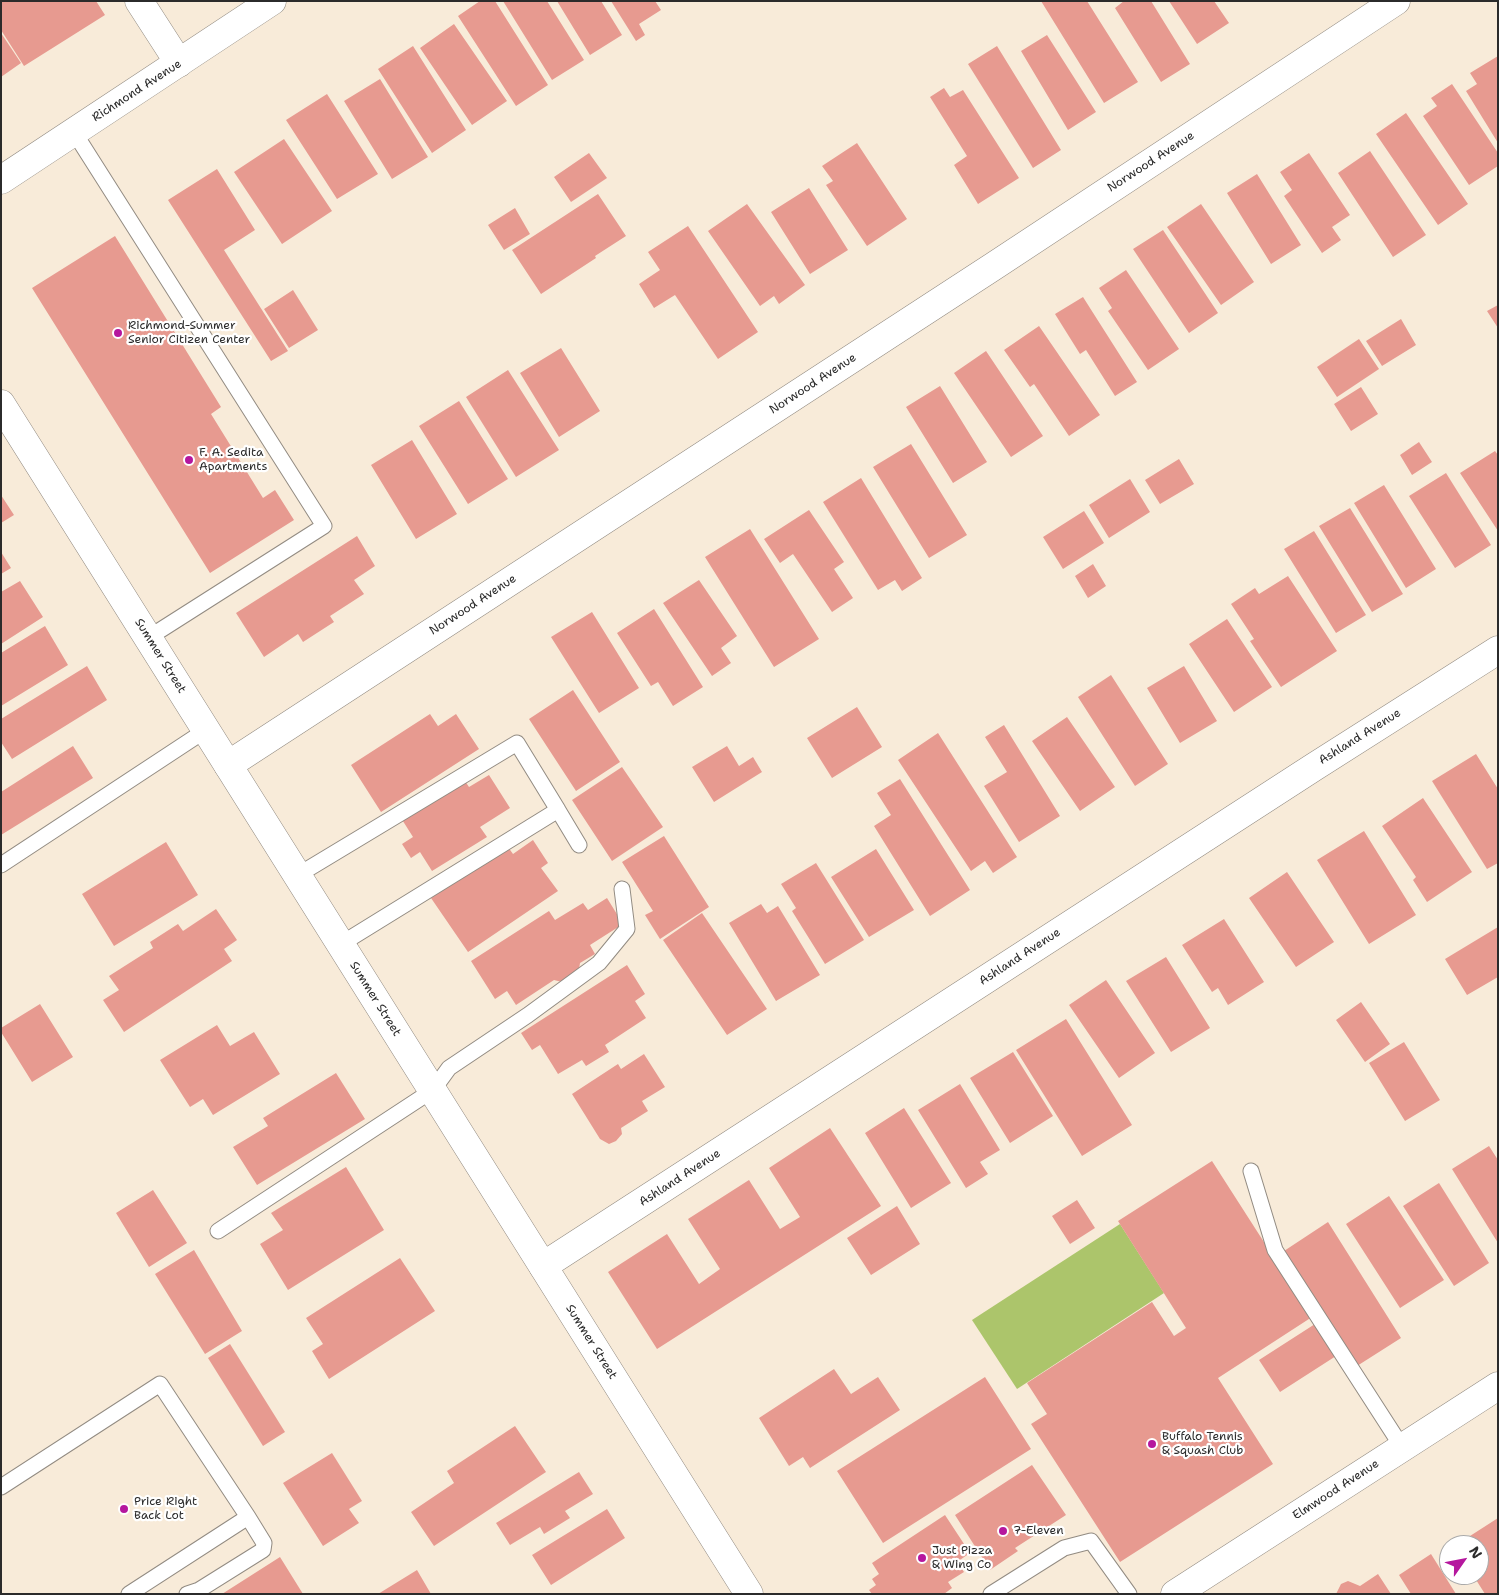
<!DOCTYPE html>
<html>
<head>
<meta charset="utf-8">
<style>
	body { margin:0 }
	#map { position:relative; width:1499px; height:1595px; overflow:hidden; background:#f8ebd9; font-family:"Shantell Sans",sans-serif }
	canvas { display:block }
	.frame { position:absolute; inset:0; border:2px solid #2b2b2b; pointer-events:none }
	.north { position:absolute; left:1439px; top:1535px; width:50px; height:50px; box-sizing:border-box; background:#fff; border:1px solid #aaa; border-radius:50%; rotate:57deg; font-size:14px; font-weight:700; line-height:20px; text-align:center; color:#2b2b2b }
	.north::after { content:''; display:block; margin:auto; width:18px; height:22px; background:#b5179e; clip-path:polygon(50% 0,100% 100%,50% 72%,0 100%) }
</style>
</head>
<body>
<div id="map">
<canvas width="1499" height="1595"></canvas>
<div class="frame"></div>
<div class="north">N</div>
</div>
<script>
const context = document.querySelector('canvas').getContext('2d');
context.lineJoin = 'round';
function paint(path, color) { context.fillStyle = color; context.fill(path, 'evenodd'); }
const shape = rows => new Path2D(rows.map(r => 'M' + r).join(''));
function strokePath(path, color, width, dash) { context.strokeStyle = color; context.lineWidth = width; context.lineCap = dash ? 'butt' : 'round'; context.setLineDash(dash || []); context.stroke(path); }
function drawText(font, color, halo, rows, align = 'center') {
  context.font = font + ' "Shantell Sans",sans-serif'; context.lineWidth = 4.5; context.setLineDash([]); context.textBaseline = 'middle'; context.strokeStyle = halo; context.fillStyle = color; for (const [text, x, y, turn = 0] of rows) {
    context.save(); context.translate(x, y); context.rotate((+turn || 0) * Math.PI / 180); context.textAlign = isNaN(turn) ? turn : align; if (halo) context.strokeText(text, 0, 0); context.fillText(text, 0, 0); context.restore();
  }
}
const green = shape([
	[1120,1224,1164,1293,1017,1389,972,1320]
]);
const building = shape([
	[1,1,96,1,105,15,24,66,1,30],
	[480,1,495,1,548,85,516,106,458,16],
	[503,1,547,1,584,60,552,80],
	[557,1,601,1,622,35,590,55],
	[611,1,655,1,661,10,639,24,645,35,636,41],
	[1041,1,1087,1,1138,82,1104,103],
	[1124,1,1151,1,1190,64,1161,82,1115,8],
	[1169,1,1214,1,1229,23,1197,44],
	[454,24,507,101,472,125,420,48],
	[1,33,21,63,1,77],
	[1047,35,1096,112,1068,130,1021,51],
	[413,46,466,130,432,153,378,69],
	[997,46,1061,150,1033,168,968,64],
	[1498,56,1498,143,1466,91,1477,84,1470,73],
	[380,79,428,157,392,179,344,101],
	[1452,84,1498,153,1498,166,1469,185,1423,116,1437,106,1431,98],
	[944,88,950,97,963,90,1019,178,978,204,954,165,967,156,930,97],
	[327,94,378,174,337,199,286,120],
	[1406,113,1468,204,1438,225,1376,134],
	[284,139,332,211,282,244,234,172],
	[857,143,907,219,867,246,826,185,833,181,822,166],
	[1370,151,1426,235,1393,257,1338,173],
	[589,153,607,178,571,202,554,177],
	[1309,153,1350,215,1332,227,1341,240,1322,253,1284,196,1292,190,1280,172],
	[217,169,255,230,224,250,288,351,271,361,168,200],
	[1257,174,1301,245,1271,264,1227,193],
	[809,188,848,250,810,274,771,212],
	[598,194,626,236,595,256,596,258,541,294,512,250],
	[747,204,805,285,779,304,774,296,760,306,708,231],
	[1201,204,1254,282,1221,305,1167,227],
	[515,208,530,234,504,250,488,225],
	[688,226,758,332,718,359,675,295,654,308,639,284,660,270,648,252],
	[1163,230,1218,313,1189,333,1133,249],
	[115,236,221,407,211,414,263,498,275,490,294,520,210,573,32,288],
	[1126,270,1179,349,1148,370,1108,311,1112,308,1099,288],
	[293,290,318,330,289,348,264,309],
	[1083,297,1137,382,1115,396,1086,350,1080,354,1055,314],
	[1498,305,1498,328,1487,311],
	[1401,319,1416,345,1382,366,1366,341],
	[1039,326,1100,415,1069,436,1034,384,1030,387,1004,350],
	[1359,339,1379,369,1337,397,1317,367],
	[561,348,600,411,559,437,520,373],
	[986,351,1043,436,1011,457,954,373],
	[508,370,559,450,516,477,466,397],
	[940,386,987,462,953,483,906,407],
	[1361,387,1378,414,1351,431,1334,404],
	[459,401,508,479,468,504,419,426],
	[412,440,457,514,416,539,371,465],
	[1419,442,1432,462,1412,475,1400,455],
	[911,444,967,535,929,558,873,467],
	[1495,451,1498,455,1498,531,1460,473],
	[1179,459,1194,484,1160,504,1145,480],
	[1446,473,1491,545,1455,568,1409,496],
	[861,478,922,578,902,591,895,580,878,590,823,502],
	[1130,479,1150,512,1109,538,1089,505],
	[1384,485,1436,569,1406,588,1354,503],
	[1,495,14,515,1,523],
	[1350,508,1403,594,1372,612,1319,526],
	[809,510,844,562,834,569,853,598,832,612,793,554,780,563,764,539],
	[1084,511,1104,543,1063,569,1043,537],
	[750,529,819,639,774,667,705,557],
	[1314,531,1366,615,1336,633,1284,549],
	[357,536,375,566,354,580,364,594,330,616,334,622,303,642,298,634,264,657,236,613],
	[1,552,11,568,1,574],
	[1093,564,1106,586,1088,598,1075,576],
	[1288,576,1337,651,1281,687,1250,641,1254,639,1231,604,1255,588,1259,594],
	[699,580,737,636,721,648,731,663,712,676,663,603],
	[20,581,43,617,1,644,1,592],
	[654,609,703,687,673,706,658,682,651,686,617,633],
	[592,612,639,688,599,713,551,637],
	[1227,619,1272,687,1234,712,1189,644],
	[45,626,68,665,1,706,1,653],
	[87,666,107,700,12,759,1,742,1,719],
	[1184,666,1217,721,1180,743,1147,688],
	[1111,675,1168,764,1135,786,1078,697],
	[573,690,620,762,576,791,529,719],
	[857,707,882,747,832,778,807,738],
	[430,714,438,726,456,714,479,749,381,812,351,765],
	[1067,717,1115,787,1080,811,1032,741],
	[1004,725,1060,816,1019,842,984,786,1007,772,985,737],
	[938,733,1017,857,993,873,985,861,971,871,898,760],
	[73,746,93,778,1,835,1,792],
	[727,746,739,766,753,757,762,772,714,802,692,767],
	[1476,754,1498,789,1498,863,1487,869,1432,781],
	[622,767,663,827,612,861,572,800],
	[489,775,510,808,480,827,487,837,432,871,420,852,411,858,402,844,413,837,401,818,463,778,469,787],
	[900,779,970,890,930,916,874,826,891,815,877,793],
	[1423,798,1472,872,1427,902,1413,880,1416,877,1382,826],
	[1364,831,1416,915,1369,944,1317,860],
	[664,836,709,907,660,939,645,915,653,911,622,862],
	[533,840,548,863,541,868,558,891,468,952,431,898,508,847,513,854],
	[166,842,198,895,114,946,82,894],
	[876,849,914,910,869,937,831,877],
	[816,863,864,940,825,964,792,911,796,908,781,884],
	[1287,872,1334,942,1296,967,1249,898],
	[607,898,623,924,590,945,595,954,580,963,578,975,566,983,554,980,516,1005,507,991,495,999,471,961,549,911,555,920,583,903,588,910],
	[761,904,767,913,778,906,820,975,776,1001,729,923],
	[216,909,237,940,224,949,232,961,124,1032,103,1000,119,990,109,976,153,948,150,942,178,924,183,931],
	[702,913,767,1009,727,1035,663,940],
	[1224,919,1264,982,1228,1005,1218,988,1212,992,1182,945],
	[1498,927,1498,977,1467,995,1445,959],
	[1166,957,1210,1028,1171,1052,1126,981],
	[627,965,645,994,635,1001,646,1018,605,1045,609,1052,586,1066,582,1060,558,1074,540,1045,532,1050,521,1033],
	[1106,980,1155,1053,1119,1078,1069,1005],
	[1361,1002,1390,1044,1365,1062,1336,1020],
	[40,1004,73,1057,32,1082,1,1032,1,1028],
	[1066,1019,1132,1125,1082,1156,1016,1050],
	[217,1025,230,1046,254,1032,280,1074,213,1115,203,1099,190,1107,160,1060],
	[1404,1042,1440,1100,1405,1121,1369,1063],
	[1013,1052,1053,1116,1010,1143,970,1078],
	[644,1054,665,1087,642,1101,648,1111,621,1128,622,1134,616,1141,609,1144,600,1139,572,1094,618,1064,621,1069],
	[336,1073,365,1119,257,1185,233,1147,268,1126,263,1118],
	[960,1084,1000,1150,980,1162,988,1174,966,1188,918,1110],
	[904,1108,951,1183,911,1208,865,1133],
	[830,1128,881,1206,657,1349,608,1272,667,1234,699,1284,720,1269,688,1219,749,1180,780,1229,800,1217,769,1168],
	[1489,1146,1498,1160,1498,1243,1452,1169],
	[1212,1161,1312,1317,1218,1378,1273,1464,1120,1562,1031,1424,1047,1414,1027,1383,1152,1302,1174,1336,1186,1328,1118,1221],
	[346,1167,384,1230,288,1290,260,1244,283,1230,271,1213],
	[1439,1183,1489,1263,1454,1286,1403,1206],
	[153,1190,187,1243,149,1267,116,1213],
	[1389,1196,1444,1280,1400,1308,1346,1224],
	[1077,1200,1095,1228,1070,1244,1052,1216],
	[897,1206,920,1244,871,1275,847,1238],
	[1328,1222,1401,1338,1357,1366,1284,1251],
	[194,1250,242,1331,205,1354,155,1274],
	[400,1258,435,1311,329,1379,312,1351,323,1344,306,1318],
	[1315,1324,1336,1356,1280,1392,1259,1360],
	[230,1344,285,1432,263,1446,208,1358],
	[834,1369,851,1394,878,1377,900,1410,810,1468,803,1457,789,1466,759,1418],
	[985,1377,1031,1449,883,1543,837,1471],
	[515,1426,546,1472,434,1546,411,1512,454,1483,447,1471],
	[332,1453,362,1501,349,1509,359,1523,323,1546,283,1483],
	[1032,1465,1066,1515,1015,1548,1018,1551,990,1570,955,1515],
	[579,1472,593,1494,565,1511,570,1518,544,1534,540,1527,510,1545,496,1523],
	[607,1509,625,1538,551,1585,532,1555],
	[945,1515,970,1553,957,1562,964,1572,948,1582,952,1588,944,1594,872,1594,869,1590,876,1585,872,1579,879,1574,872,1563],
	[1498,1518,1498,1594,1485,1594,1473,1575,1479,1575,1479,1545,1456,1545],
	[1431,1554,1456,1594,1411,1594,1399,1575],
	[280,1557,303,1594,222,1594],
	[417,1570,431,1594,378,1594],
	[1378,1574,1391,1594,1336,1594,1341,1584,1348,1581,1360,1586]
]);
const lane = shape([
	[74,132,324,526,148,638],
	[558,810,579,845],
	[1,865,206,730],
	[298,875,517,743,558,810,341,944],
	[1251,1171,1275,1250,1402,1447],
	[218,1231,433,1090,449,1068,528,1015,599,963,627,929,622,889],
	[1,1487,160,1384,248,1517,129,1594],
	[187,1594,199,1590,263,1550,264,1543,248,1517],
	[991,1594,1064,1548,1091,1541,1129,1594]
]);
const street = shape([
	[139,1,179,63],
	[228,765,994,266,1396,1],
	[543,1266,1314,767,1498,650]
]);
const secondary = shape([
	[1,180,272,1],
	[1,404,749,1594],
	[1175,1594,1498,1386]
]);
const markers = [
	[118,333,5,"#b5179e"],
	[189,460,5,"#b5179e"],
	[1152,1444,5,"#b5179e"],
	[124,1509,5,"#b5179e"],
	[1003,1531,5,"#b5179e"],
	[922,1558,5,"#b5179e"]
];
const streetNames = [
	["Richmond Avenue",137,91,-33],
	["Norwood Avenue",1151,162,-33],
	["Norwood Avenue",813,384,-33],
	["Norwood Avenue",473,605,-33],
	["Summer Street",160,656,58],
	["Ashland Avenue",1360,737,-32],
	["Ashland Avenue",1020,957,-33],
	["Summer Street",375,999,58],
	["Ashland Avenue",680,1178,-33],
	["Summer Street",591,1342,58],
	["Elmwood Avenue",1336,1490,-33]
];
const poiNames = [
	["Richmond-Summer",128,326],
	["Senior Citizen Center",128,340],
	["F. A. Sedita",199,453],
	["Apartments",199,467],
	["Buffalo Tennis",1162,1437],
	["& Squash Club",1162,1451],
	["Price Right",134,1502],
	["Back Lot",134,1516],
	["7-Eleven",1013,1531],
	["Just Pizza",932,1551],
	["& Wing Co",932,1565]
];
paint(green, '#acc56b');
paint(building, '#e79a90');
strokePath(lane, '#928b82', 17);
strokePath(street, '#928b82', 29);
strokePath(secondary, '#928b82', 29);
strokePath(lane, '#fff', 15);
strokePath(street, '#fff', 28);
strokePath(secondary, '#fff', 28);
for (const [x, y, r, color] of markers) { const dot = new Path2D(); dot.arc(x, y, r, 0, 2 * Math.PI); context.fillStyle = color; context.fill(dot); strokePath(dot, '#fff', 2); }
drawText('12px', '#2b2b2b', '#fff', streetNames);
drawText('12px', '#2b2b2b', '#fff', poiNames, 'left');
</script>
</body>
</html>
